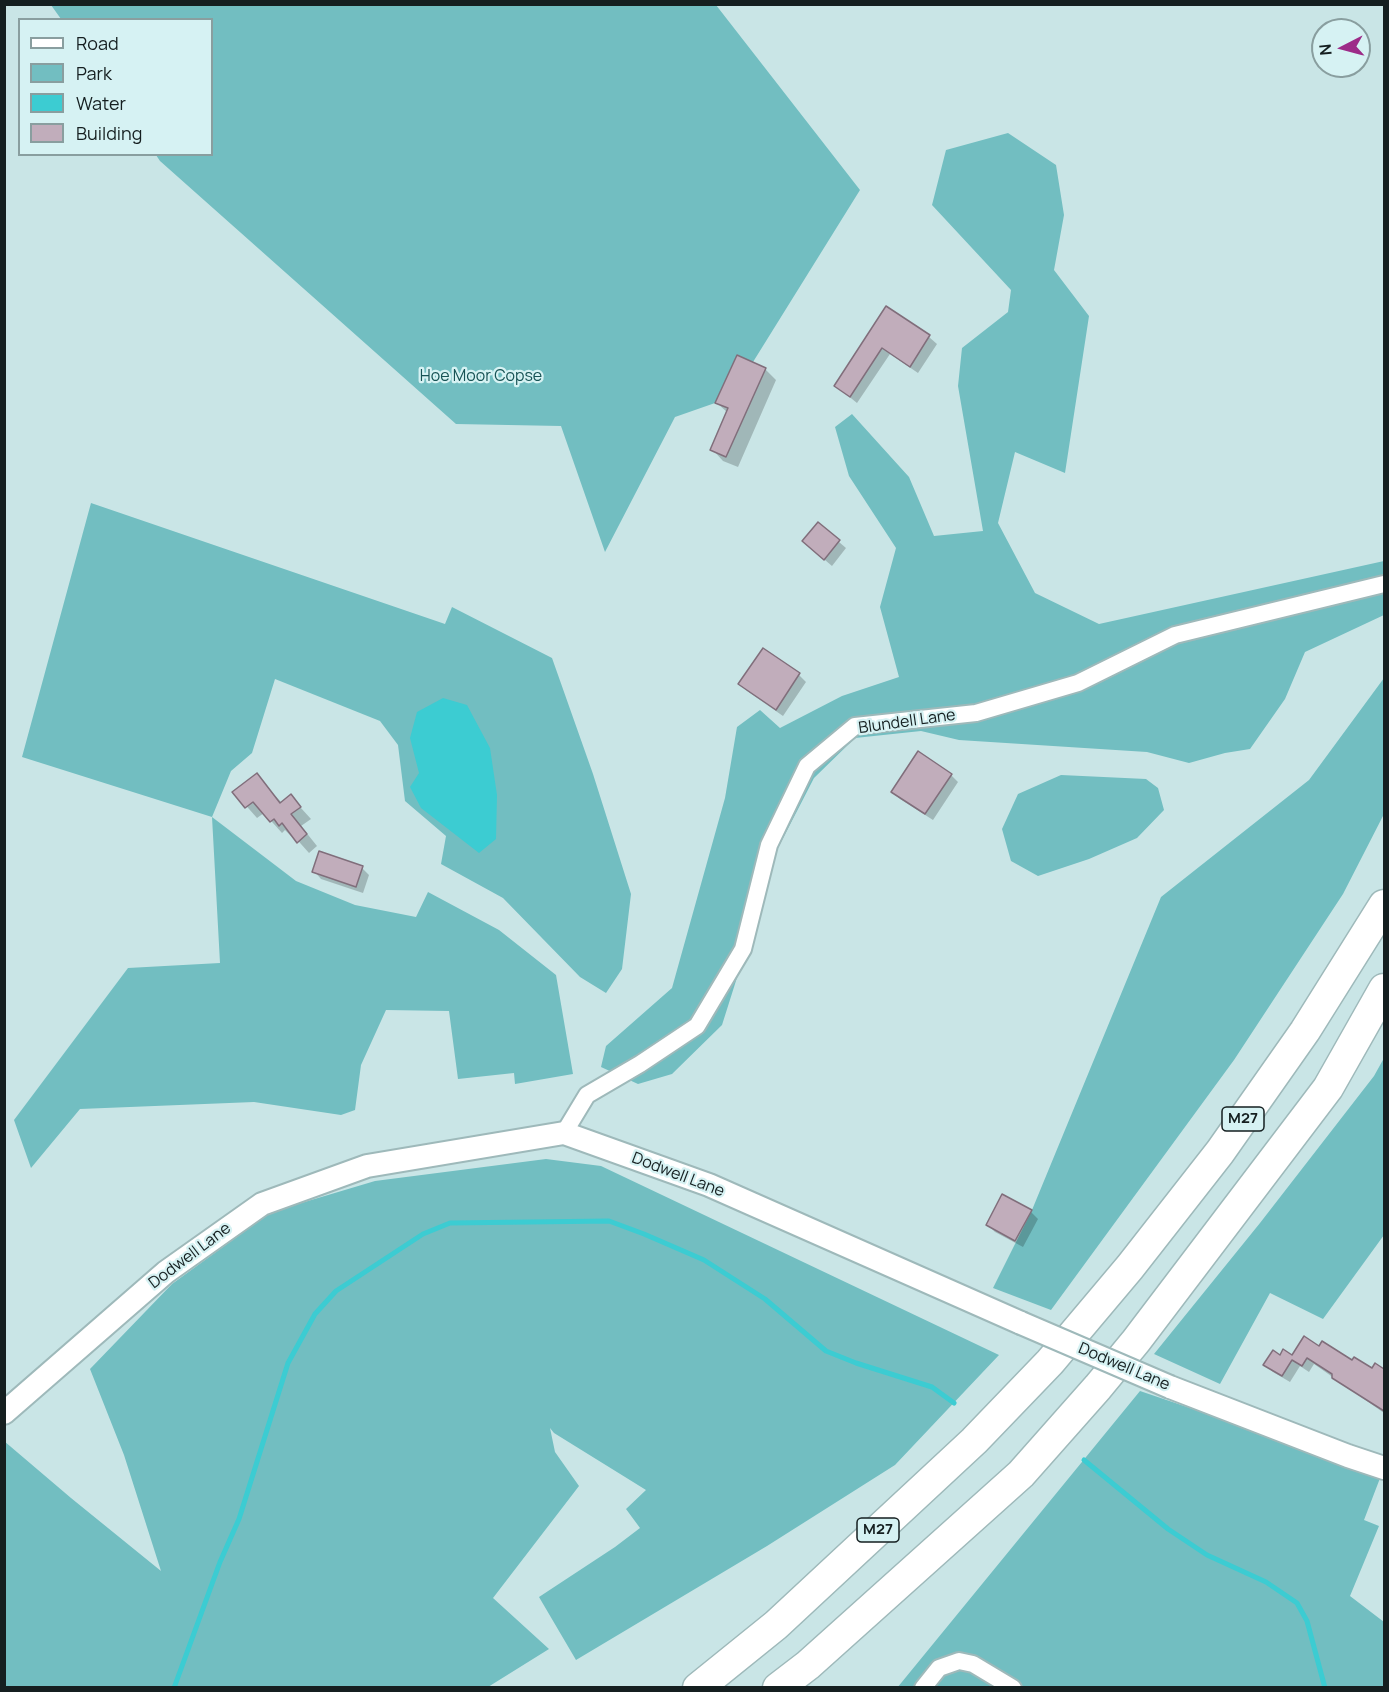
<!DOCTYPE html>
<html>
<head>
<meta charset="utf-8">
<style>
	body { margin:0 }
	#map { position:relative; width:1389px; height:1692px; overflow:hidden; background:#c9e5e6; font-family:Manrope,sans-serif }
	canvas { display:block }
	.frame { position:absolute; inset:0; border:6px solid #151f20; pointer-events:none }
	.legend { position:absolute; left:18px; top:18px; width:195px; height:138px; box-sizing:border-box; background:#d6f2f3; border:2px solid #899e9f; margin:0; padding:8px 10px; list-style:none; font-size:18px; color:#151f20 }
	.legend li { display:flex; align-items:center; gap:12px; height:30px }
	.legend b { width:30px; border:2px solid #899e9f }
	.north { position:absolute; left:1311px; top:18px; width:60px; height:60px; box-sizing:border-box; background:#d6f2f3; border:2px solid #899e9f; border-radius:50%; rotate:264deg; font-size:16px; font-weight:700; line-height:24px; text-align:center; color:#151f20 }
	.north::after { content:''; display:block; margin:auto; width:21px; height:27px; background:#9d2b88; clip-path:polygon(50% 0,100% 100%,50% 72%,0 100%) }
</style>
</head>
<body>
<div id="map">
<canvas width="1389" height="1692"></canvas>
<div class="frame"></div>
<ul class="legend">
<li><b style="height:8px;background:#fff"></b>Road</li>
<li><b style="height:16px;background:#72bec1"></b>Park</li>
<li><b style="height:16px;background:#3cccd2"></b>Water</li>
<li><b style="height:16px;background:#c1adbb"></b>Building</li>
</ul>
<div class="north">N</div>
</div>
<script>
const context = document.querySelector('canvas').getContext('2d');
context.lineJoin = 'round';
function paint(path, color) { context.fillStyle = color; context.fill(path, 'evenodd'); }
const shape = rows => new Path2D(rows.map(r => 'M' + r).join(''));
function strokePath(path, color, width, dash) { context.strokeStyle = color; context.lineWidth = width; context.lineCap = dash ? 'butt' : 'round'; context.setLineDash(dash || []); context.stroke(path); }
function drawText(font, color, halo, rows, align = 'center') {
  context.font = font + ' Manrope,sans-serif'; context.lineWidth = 4.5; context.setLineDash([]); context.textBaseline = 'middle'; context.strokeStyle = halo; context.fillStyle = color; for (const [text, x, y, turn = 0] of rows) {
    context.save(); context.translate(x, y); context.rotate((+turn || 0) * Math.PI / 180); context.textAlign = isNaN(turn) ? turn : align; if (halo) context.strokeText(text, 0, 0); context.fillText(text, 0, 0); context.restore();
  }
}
const green = shape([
	[51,5,716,5,860,190,753,362,737,355,715,403,675,417,605,552,561,426,456,424,160,161,156,155,212,154,212,20,61,19],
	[1008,133,1056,165,1064,215,1054,270,1089,316,1065,473,1015,452,998,523,1035,593,1099,624,1384,561,1384,615,1305,652,1285,699,1250,749,1225,753,1189,763,1147,752,959,740,921,731,855,738,814,778,778,848,722,1025,672,1074,638,1084,601,1067,606,1046,672,988,725,798,737,727,760,710,780,728,842,696,899,677,880,607,896,548,849,476,835,427,852,414,909,477,934,536,983,531,958,386,962,348,1008,312,1011,290,932,205,946,150],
	[91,503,445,624,452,607,552,658,593,774,631,894,622,969,606,993,580,977,503,898,441,864,446,836,405,801,398,745,380,721,275,679,252,753,231,771,212,817,296,881,355,905,416,917,428,892,499,930,556,975,573,1074,515,1084,514,1073,458,1079,449,1011,386,1010,361,1065,355,1110,341,1115,254,1102,80,1109,31,1168,14,1120,128,968,220,963,212,817,22,757],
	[1384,678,1384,814,1343,894,1234,1060,1051,1310,993,1288,1032,1210,1161,897,1309,780],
	[1061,775,1146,779,1158,788,1164,810,1137,838,1089,859,1038,876,1011,861,1002,829,1018,794],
	[1384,1058,1384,1235,1323,1319,1270,1293,1220,1384,1154,1354,1260,1223,1374,1076],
	[546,1159,601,1166,999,1355,895,1465,767,1546,576,1660,539,1597,615,1547,640,1528,626,1509,646,1490,554,1433,550,1428,555,1452,579,1486,493,1598,549,1649,488,1687,5,1687,4,1441,71,1498,161,1571,124,1455,90,1369,172,1284,271,1212,375,1181],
	[1140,1391,1382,1473,1364,1520,1379,1526,1350,1596,1384,1622,1384,1687,897,1688]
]);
const water = shape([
	[443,698,467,705,490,748,497,795,496,839,479,853,421,808,410,787,419,773,410,738,417,712]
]);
const shadow = shape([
	[886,308,929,337,937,344,918,373,890,354,857,403,836,386],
	[765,369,776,380,738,467,723,461,712,449,728,413,717,403],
	[818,524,846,548,832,566,811,548],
	[763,650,799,675,806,682,783,716,747,691,740,684],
	[256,775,282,803,290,796,311,819,301,826,317,846,309,853,293,835,291,836,285,830,282,833,264,813,257,818,234,792],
	[951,775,958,782,933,820,900,799,893,791],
	[362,868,369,875,363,893,321,879,314,871],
	[1031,1212,1038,1219,1023,1247,995,1232,988,1225],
	[1320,1348,1372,1370,1375,1365,1384,1371,1384,1413,1314,1364,1309,1372,1300,1366,1290,1382,1273,1372,1265,1365,1280,1357,1293,1357]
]);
const stream = shape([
	[1084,1460,1168,1529,1207,1555,1266,1582,1297,1603,1307,1621,1325,1688],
	[174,1688,220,1562,239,1519,288,1363,315,1314,336,1291,423,1234,450,1223,609,1221,644,1234,704,1260,765,1299,826,1351,856,1363,932,1387,954,1403]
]);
const building = shape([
	[886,306,930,335,910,367,882,348,850,397,834,386,886,306],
	[737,355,766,368,726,457,710,450,728,408,715,403,737,355],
	[818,522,840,540,824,560,802,541,818,522],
	[763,648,800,673,776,710,738,684,763,648],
	[918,751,952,774,925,814,891,792,918,751],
	[257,773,280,803,291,794,301,807,291,814,307,834,297,843,282,823,279,826,274,819,270,822,253,802,245,808,232,792,257,773],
	[319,851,363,866,356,887,312,872,319,851],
	[1002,1194,1032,1210,1015,1241,986,1225,1002,1194],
	[1304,1336,1319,1346,1322,1341,1352,1360,1354,1357,1372,1368,1375,1363,1384,1369,1384,1411,1332,1378,1332,1374,1307,1358,1302,1366,1292,1360,1282,1376,1263,1365,1273,1350,1280,1355,1283,1349,1292,1355,1304,1336]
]);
const street = shape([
	[564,1133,587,1095,640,1064,697,1026,743,949,769,845,807,766,855,726,976,713,1078,683,1175,635,1384,584],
	[923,1688,939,1668,959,1661,973,1664,1013,1688]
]);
const secondary = shape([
	[1170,1387,1348,1456,1384,1468],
	[4,1413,166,1272,262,1204,367,1166,564,1133,709,1185,1021,1323]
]);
const highway = shape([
	[698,1688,776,1625,974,1441,1050,1362,1130,1267,1220,1152,1305,1031,1384,905],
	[778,1688,808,1665,1021,1474,1098,1387,1136,1341,1328,1088,1384,989]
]);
const secondaryBridge = shape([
	[1021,1323,1170,1387]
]);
const shields = [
	[1243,1119,42],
	[878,1530,42]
];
const shieldNames = [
	["M27",1243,1119],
	["M27",878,1530]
];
const parkNames = [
	["Hoe Moor Copse",481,377]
];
const streetNames = [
	["Blundell Lane",907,722,-8],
	["Dodwell Lane",678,1175,21],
	["Dodwell Lane",190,1256,-37],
	["Dodwell Lane",1124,1367,23]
];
paint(green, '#72bec1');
paint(water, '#3cccd2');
paint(shadow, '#0003');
strokePath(stream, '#3cccd2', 5);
paint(building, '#c1adbb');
strokePath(building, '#806e7b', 1.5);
strokePath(street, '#9eb9ba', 20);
strokePath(secondary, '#9eb9ba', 26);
strokePath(highway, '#9eb9ba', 33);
strokePath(street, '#fff', 16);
strokePath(secondary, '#fff', 22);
strokePath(highway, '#fff', 30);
strokePath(secondaryBridge, '#9eb9ba', 26, []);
strokePath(secondaryBridge, '#fff', 22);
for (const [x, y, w] of shields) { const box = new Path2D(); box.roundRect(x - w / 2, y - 12, w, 24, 4.5); context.fillStyle = '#d6f2f3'; context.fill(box); strokePath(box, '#151f20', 1.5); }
drawText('bold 15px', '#151f20', null, shieldNames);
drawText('16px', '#175355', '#d6f2f3', parkNames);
drawText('16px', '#151f20', '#d6f2f3', streetNames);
</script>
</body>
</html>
